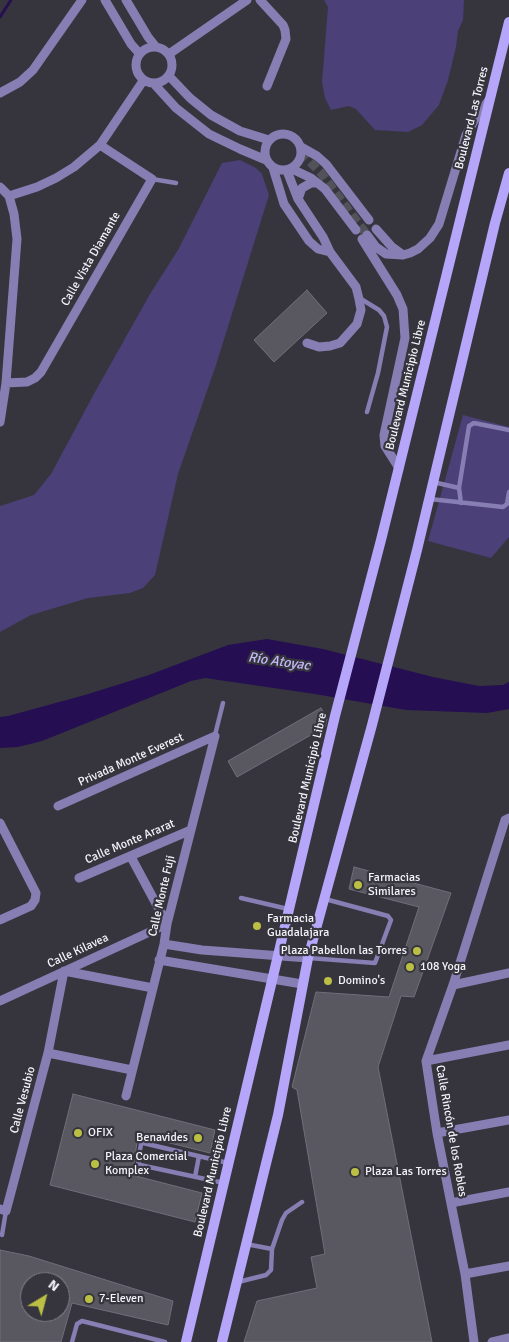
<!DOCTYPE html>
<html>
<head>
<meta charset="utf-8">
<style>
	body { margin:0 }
	#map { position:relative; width:509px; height:1342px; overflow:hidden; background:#36353e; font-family:Signika,sans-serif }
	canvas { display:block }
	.north { position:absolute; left:20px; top:1272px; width:50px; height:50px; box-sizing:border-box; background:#36353e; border:1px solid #828189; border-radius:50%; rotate:37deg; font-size:14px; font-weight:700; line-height:20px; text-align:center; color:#f4f3f9 }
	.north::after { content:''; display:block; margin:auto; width:18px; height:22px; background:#bbc044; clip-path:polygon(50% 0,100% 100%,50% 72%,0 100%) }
</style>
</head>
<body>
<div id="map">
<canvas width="509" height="1342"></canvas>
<div class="north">N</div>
</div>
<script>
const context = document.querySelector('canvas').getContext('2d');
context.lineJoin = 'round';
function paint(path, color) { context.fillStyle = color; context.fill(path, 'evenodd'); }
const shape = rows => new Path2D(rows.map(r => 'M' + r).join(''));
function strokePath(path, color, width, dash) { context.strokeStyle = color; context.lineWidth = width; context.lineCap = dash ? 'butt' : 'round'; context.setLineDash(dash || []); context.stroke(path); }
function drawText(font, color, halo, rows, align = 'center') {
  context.font = font + ' Signika,sans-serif'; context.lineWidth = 4.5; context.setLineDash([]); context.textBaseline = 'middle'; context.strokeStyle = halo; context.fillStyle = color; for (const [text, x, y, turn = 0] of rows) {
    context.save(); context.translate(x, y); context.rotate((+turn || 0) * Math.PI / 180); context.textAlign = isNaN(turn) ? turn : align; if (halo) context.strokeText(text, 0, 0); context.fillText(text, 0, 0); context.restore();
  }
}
const green = shape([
	[324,0,464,0,463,20,458,31,456,47,448,80,439,105,422,125,408,132,375,130,356,109,349,106,331,110,325,98,322,82,328,7],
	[240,160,256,168,262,174,269,195,216,365,178,474,155,575,143,588,130,593,88,598,31,615,0,632,0,506,34,495,51,474,95,392,150,294,178,250,222,163],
	[463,415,509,427,509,537,491,558,428,541]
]);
const water = shape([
	[267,639,323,649,433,677,479,686,503,685,509,682,509,709,487,713,406,710,315,694,205,678,191,681,42,741,18,747,0,748,0,717,8,716,85,695,149,675,228,645]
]);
const stream = shape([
	[0,17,11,0]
]);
const building = shape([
	[307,290,327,313,274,362,254,340,307,290],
	[321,708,327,719,325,727,237,777,228,761,321,708],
	[354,867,451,893,414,997,401,996,378,1067,432,1342,244,1342,257,1301,317,1288,311,1257,325,1254,297,1090,292,1087,316,992,389,997,419,907,349,889,354,867],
	[73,1094,215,1130,210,1153,142,1136,141,1139,137,1143,132,1175,202,1193,195,1222,50,1185,73,1094],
	[0,1250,29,1256,173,1301,168,1325,72,1303,61,1342,0,1342,0,1250],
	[30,1282,60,1282,60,1312,30,1312,30,1282]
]);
const streetTunnel = shape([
	[301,152,321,173,367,235]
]);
const lane = shape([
	[152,179,176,183],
	[361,299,379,310,384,316,387,327,378,373,367,412],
	[433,482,459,488],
	[430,499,503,507,507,504,509,492],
	[461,503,459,488,469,426,474,423,509,430],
	[215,735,223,703],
	[241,898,288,909],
	[309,958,375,963,391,920,388,916,325,899],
	[195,1177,199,1156],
	[224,1183,140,1165,138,1162,141,1144,143,1143,228,1163],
	[2,1235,6,1211],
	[272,1249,282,1220,286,1213,302,1202],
	[238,1282,266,1275,271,1270,272,1249,246,1244],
	[72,1342,77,1324,82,1321,165,1342]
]);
const street = shape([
	[105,0,131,44,139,53],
	[126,0,148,37,156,47],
	[260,0,283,25,285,30,286,39,267,86],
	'136 65a18 18 0 1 1 36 0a18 18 0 1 1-36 0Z',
	[169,54,247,0],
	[169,76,190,98,211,115,240,131,269,140],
	[155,85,176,108,209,134,240,149,266,160],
	[0,93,20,82,33,70,82,0],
	'265 152a18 18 0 1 1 36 0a18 18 0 1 1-36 0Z',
	[301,147,317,156,326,164,369,220],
	[273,168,284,204,309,241,318,249,330,252],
	[292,169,311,178,325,189,356,230],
	[287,171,298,199,323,237,330,252,356,287,359,299,361,310,357,324,340,343,330,346,319,347,307,343],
	[0,187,9,196,14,214,17,239,6,383,0,422],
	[9,196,37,187,56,178,74,167,100,145,143,81],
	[298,199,302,188,311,183,317,183],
	[376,229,392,247,403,255,410,253,418,249,430,238,439,224,466,135,477,116,489,100],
	[367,235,376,247,386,254,403,255],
	[362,239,397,295,403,309,405,338,384,435,385,446,399,468],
	[6,383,27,382,35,378,41,372,152,179,100,145],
	[58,806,215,736],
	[0,823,36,893,35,900,31,906,0,920],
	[79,878,191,830],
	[164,944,202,950,308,958],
	[159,960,302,984],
	[64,971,153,988],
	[453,985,509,973],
	[0,1001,167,924,131,857],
	[48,1053,132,1070],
	[426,1061,509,1045],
	[126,1096,164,944,167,924,215,736],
	[437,1133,509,1120],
	[451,1203,509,1192],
	[0,1209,6,1211,48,1053,64,971],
	[465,1274,509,1266],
	[474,1342,465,1274,437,1133,426,1061,453,985,505,820,509,818],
	[492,1342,509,1338]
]);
const secondary = shape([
	[186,1342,335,716,381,540,509,22],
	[222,1342,278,1115,308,958,372,725,417,550,495,223,509,173]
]);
const markers = [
	[358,885,5,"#bbc044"],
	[257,926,5,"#bbc044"],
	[417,951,5,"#bbc044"],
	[410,967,5,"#bbc044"],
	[328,981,5,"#bbc044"],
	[78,1133,5,"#bbc044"],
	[198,1138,5,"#bbc044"],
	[95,1164,5,"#bbc044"],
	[355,1172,5,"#bbc044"],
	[89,1299,5,"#bbc044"]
];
const streetNames = [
	["Boulevard Las Torres",472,118,-76],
	["Calle Vista Diamante",91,259,-60],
	["Boulevard Municipio Libre",406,385,-76],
	["Privada Monte Everest",131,760,-24],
	["Boulevard Municipio Libre",308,778,-77],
	["Calle Monte Ararat",130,842,-23],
	["Calle Monte Fuji",162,896,-77],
	["Calle Kilavea",78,951,-25],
	["Calle Vesubio",23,1100,-75],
	["Calle Rincón de los Robles",451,1131,80],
	["Boulevard Municipio Libre",213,1172,-77]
];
const poiNames = [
	["Farmacias",368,878],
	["Similares",368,892],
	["Farmacia",267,919],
	["Guadalajara",267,933],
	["Plaza Pabellon las Torres",407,951,"right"],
	["108 Yoga",420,967],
	["Domino's",338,981],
	["OFIX",88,1133],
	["Benavides",188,1138,"right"],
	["Plaza Comercial",105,1157],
	["Komplex",105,1171],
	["Plaza Las Torres",365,1172],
	["7-Eleven",99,1299]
];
const waterNames = [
	["Río Atoyac",279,662,8]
];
paint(green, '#4b4077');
paint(water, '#250e52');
strokePath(stream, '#250e52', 3);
paint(building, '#595861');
strokePath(building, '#706e79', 1);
strokePath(streetTunnel, '#52525a', 9, [9, 4.5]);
strokePath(lane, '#877eb3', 4.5);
strokePath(street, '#877eb3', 9);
strokePath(secondary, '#b5a6fa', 10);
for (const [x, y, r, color] of markers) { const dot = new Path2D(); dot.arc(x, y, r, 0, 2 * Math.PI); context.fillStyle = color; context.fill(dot); strokePath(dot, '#36353e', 2); }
drawText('12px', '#f4f3f9', '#36353e', streetNames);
drawText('12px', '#f4f3f9', '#36353e', poiNames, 'left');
drawText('italic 14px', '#c2b9f7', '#36353e', waterNames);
</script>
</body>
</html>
